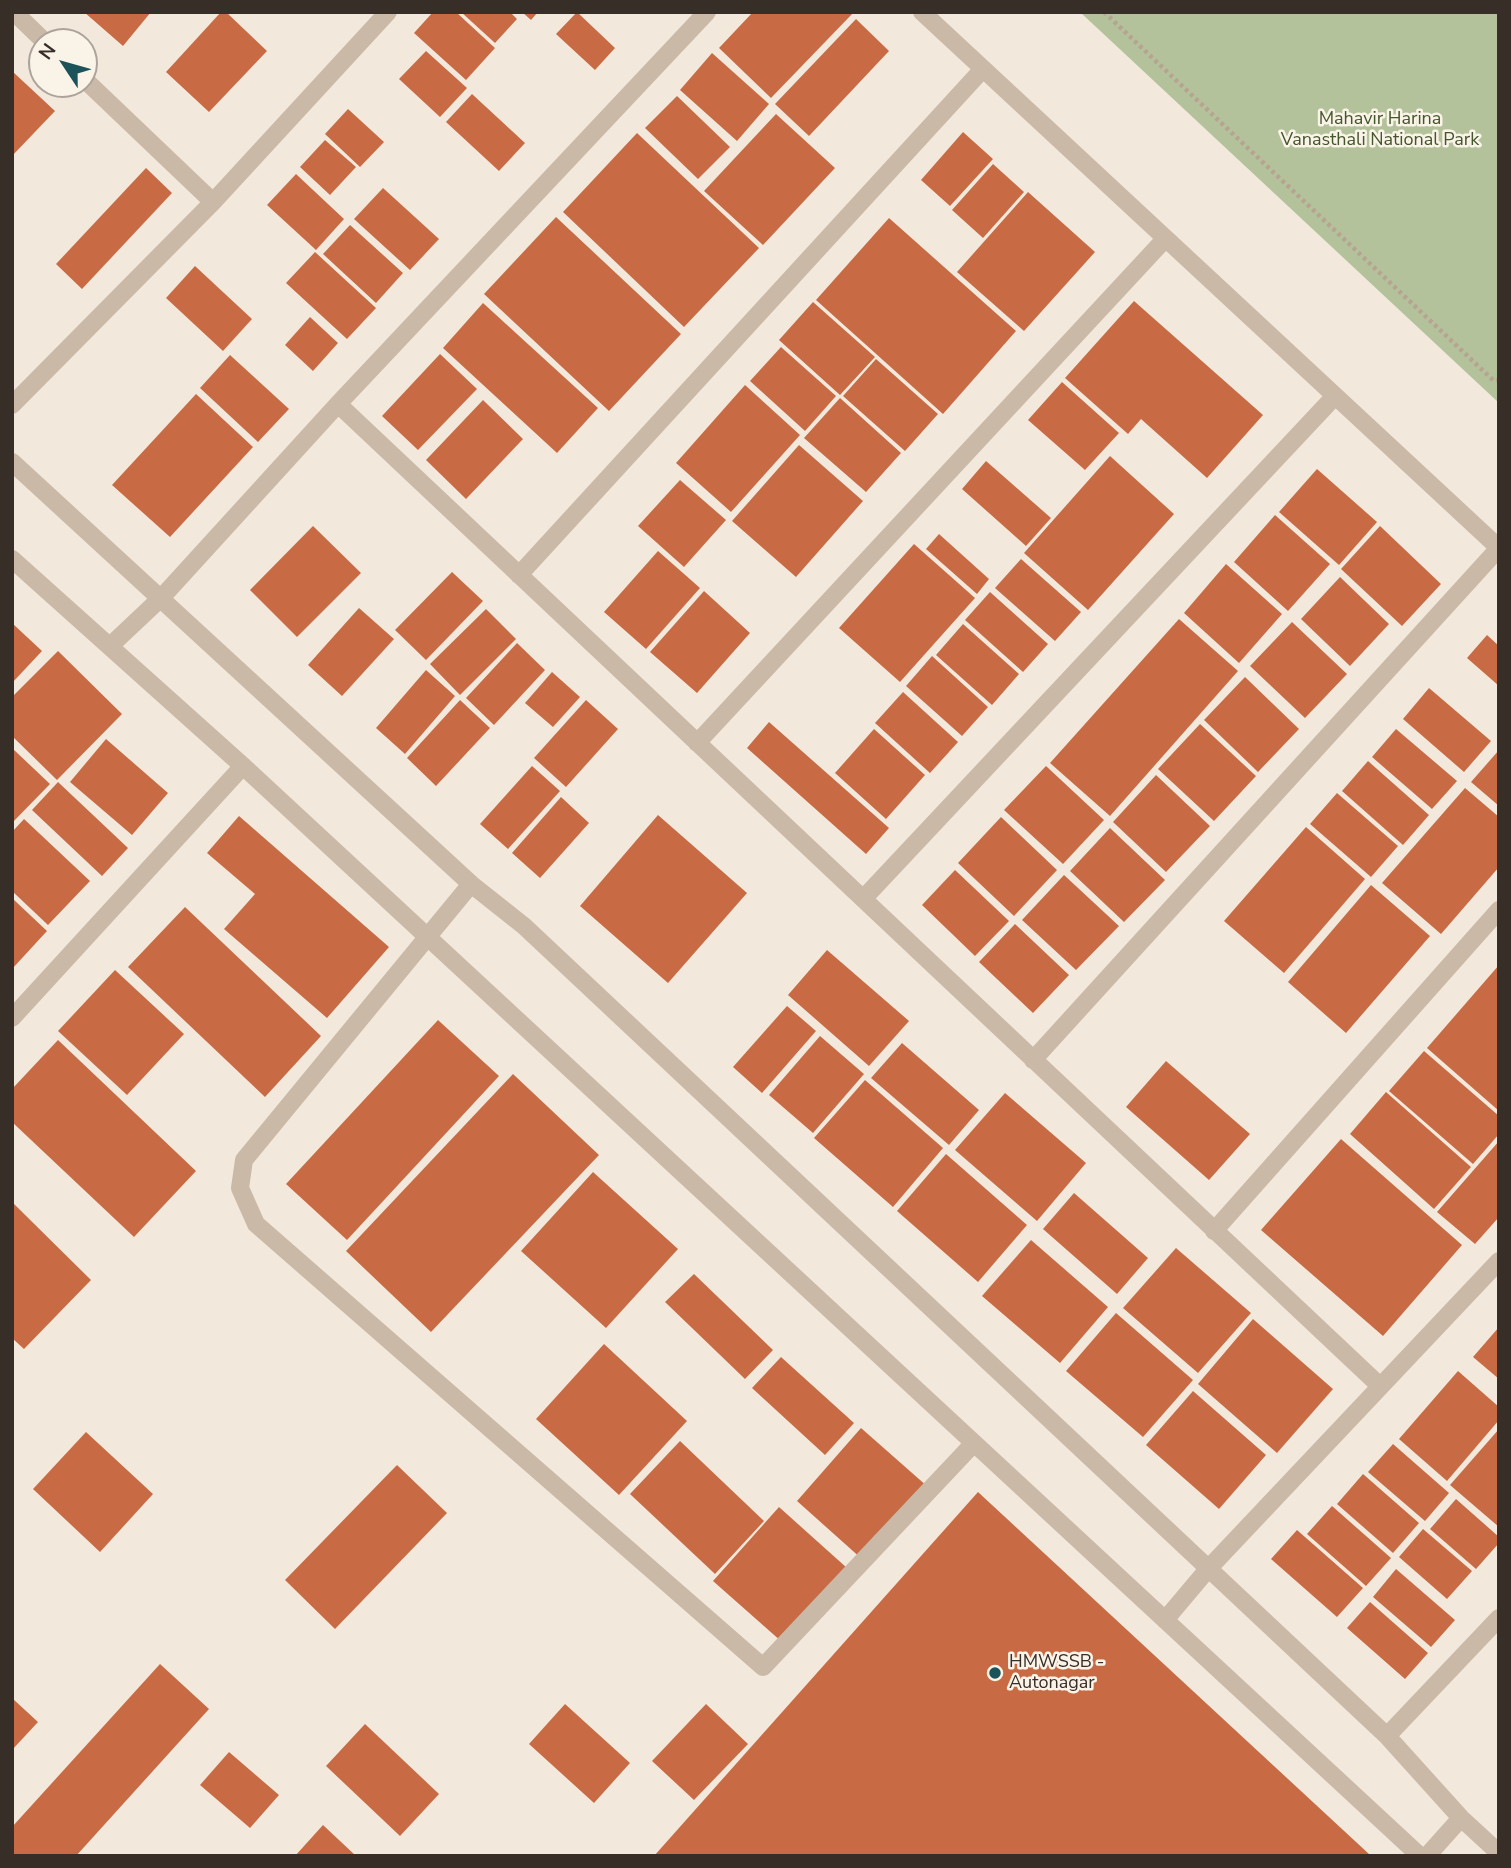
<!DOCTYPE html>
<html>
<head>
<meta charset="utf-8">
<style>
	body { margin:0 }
	#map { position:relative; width:1511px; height:1868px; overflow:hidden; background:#f2e9dc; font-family:"Nunito Sans",sans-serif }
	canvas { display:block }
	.frame { position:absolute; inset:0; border:14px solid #372e28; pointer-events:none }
	.north { position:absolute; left:28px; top:28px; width:70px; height:70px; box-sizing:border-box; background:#faf3e8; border:2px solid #aca49b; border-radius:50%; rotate:306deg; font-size:19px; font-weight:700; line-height:28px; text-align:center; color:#372e28 }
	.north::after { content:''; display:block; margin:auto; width:24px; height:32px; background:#1c5259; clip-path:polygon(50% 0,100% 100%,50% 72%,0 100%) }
</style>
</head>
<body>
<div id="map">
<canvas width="1511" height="1868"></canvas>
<div class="frame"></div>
<div class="north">N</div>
</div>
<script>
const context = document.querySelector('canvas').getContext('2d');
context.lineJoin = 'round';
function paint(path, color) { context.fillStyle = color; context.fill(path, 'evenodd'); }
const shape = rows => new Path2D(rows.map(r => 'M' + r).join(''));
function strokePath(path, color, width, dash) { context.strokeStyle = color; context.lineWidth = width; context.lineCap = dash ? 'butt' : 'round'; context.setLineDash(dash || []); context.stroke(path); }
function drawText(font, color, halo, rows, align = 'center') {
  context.font = font + ' "Nunito Sans",sans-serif'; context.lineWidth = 5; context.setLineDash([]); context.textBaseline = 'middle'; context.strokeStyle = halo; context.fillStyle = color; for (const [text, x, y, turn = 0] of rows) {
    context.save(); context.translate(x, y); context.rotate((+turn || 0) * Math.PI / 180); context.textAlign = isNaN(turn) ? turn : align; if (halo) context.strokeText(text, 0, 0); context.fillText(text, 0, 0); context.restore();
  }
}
const green = shape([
	[1080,12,1499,12,1499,403]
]);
const building = shape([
	[84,12,151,12,123,46],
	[221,12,226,12,267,51,209,112,166,72],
	[433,12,456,12,495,48,466,80,414,33],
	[461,12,510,12,517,19,495,43],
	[522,12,538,12,531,20],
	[577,12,615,48,595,70,556,34],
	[753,12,854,12,771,98,719,48],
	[856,19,889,51,809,136,775,104],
	[426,51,467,88,440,117,399,79],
	[712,53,769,104,737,141,680,90],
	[12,71,55,111,12,156],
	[472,94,525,143,499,171,446,122],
	[677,96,730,147,698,179,645,128],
	[348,109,384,142,360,167,325,134],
	[776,114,835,168,763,245,704,191],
	[963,132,993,159,950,206,921,180],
	[637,133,759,248,684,327,563,212],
	[325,140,356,167,330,195,300,167],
	[993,164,1024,192,983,238,952,210],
	[146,168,172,193,82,289,56,264],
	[296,174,344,219,316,250,267,205],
	[383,188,439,239,410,270,354,219],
	[1028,192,1095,252,1024,331,957,272],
	[556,217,681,334,609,411,484,294],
	[889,218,1016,331,943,414,816,300],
	[350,225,403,273,376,303,323,254],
	[315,252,376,308,347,339,286,283],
	[195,266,252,319,223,351,166,298],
	[1134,301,1263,415,1207,478,1141,419,1128,434,1065,378],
	[813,302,875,357,840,395,779,340],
	[483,303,598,408,557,453,443,348],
	[310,317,338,343,313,371,285,345],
	[781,347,836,396,805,431,750,381],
	[440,354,477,389,418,450,382,416],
	[230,355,289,409,258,442,200,388],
	[876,359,938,414,905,451,843,396],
	[1062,382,1119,433,1085,470,1028,420],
	[745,385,800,435,731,512,676,463],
	[196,394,253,447,170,537,112,485],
	[840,398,901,453,866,492,804,438],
	[483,400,523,439,466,499,426,460],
	[799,445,863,501,796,577,732,521],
	[1110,456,1174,514,1088,610,1024,553],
	[986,461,1051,518,1026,546,962,489],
	[1317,469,1377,522,1339,565,1279,512],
	[680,480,726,520,684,567,638,526],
	[1275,515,1330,564,1288,611,1234,562],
	[313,526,361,573,297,637,250,590],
	[1380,526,1441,584,1402,626,1341,569],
	[939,534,989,579,977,594,926,549],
	[914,544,975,598,900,682,839,628],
	[658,551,700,588,646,649,604,612],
	[1021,559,1081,612,1055,641,995,588],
	[1226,564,1282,614,1239,663,1184,613],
	[452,572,483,601,426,660,395,630],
	[1340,577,1389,624,1350,666,1301,619],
	[704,591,750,633,697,693,650,652],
	[990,592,1048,644,1023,672,965,620],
	[359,608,394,639,342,696,308,665],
	[486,609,516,639,460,695,430,664],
	[1179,619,1238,671,1110,816,1050,763],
	[1292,622,1347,674,1305,718,1250,666],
	[12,623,42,651,12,683],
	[963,624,1019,674,992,705,936,655],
	[1487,635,1499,646,1499,686,1467,658],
	[517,643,545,670,494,725,466,698],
	[58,651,122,714,57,780,12,736,12,697],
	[932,656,988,707,962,736,906,686],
	[426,670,455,696,405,754,376,728],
	[552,672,580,697,553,727,525,703],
	[1245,677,1299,729,1258,772,1204,720],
	[1429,688,1491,741,1464,772,1403,719],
	[903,692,958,742,930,773,875,723],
	[460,700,490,728,436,786,407,758],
	[586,700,618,729,566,787,534,758],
	[769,722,889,828,866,854,747,748],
	[1200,724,1256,776,1214,821,1158,769],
	[874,729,925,775,886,819,835,773],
	[1396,729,1457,781,1432,809,1372,757],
	[106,739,168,793,132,835,70,782],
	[12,748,50,784,12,823],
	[1499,750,1499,806,1471,782],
	[1368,761,1429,815,1403,845,1342,791],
	[532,766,560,791,508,849,480,824],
	[1046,766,1104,820,1063,864,1004,810],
	[1156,775,1210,826,1166,872,1113,822],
	[58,782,128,848,102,876,32,810],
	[1465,788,1499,817,1499,867,1441,934,1382,883],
	[1337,793,1398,846,1371,877,1310,824],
	[561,797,589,823,540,878,512,853],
	[658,815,747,893,668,983,580,906],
	[239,816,389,947,327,1018,224,929,255,894,207,853],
	[1001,817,1057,870,1014,916,958,863],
	[24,819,90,881,48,925,12,891,12,832],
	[1306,827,1365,879,1284,973,1224,921],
	[1110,828,1165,880,1124,922,1070,871],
	[955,870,1009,921,975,956,922,905],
	[1064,875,1119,926,1076,970,1022,920],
	[1371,885,1430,936,1346,1033,1288,982],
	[12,898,47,931,12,969],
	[185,907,321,1036,265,1097,128,967],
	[1015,924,1069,975,1033,1013,979,962],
	[827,950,909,1021,869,1066,788,995],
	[1499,965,1499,1111,1427,1048],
	[115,970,184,1034,127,1095,58,1031],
	[787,1006,816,1031,762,1093,733,1067],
	[438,1020,499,1076,347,1240,286,1184],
	[820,1036,864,1074,813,1133,769,1095],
	[58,1040,196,1171,134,1237,12,1122,12,1089],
	[902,1043,979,1110,949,1145,871,1078],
	[1424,1051,1499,1116,1499,1134,1473,1164,1389,1091],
	[1166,1061,1250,1134,1209,1180,1126,1107],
	[513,1074,599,1155,431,1332,346,1251],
	[865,1080,943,1148,893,1207,814,1138],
	[1386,1092,1471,1167,1434,1209,1350,1134],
	[1005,1093,1086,1163,1037,1221,955,1150],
	[1341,1139,1462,1245,1383,1336,1261,1230],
	[1499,1141,1499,1217,1475,1244,1437,1212],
	[946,1154,1027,1225,978,1282,897,1211],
	[593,1172,678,1249,606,1328,521,1251],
	[1074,1193,1148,1258,1117,1294,1043,1229],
	[12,1202,91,1280,24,1349,12,1338],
	[1031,1240,1108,1307,1060,1363,982,1296],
	[1176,1248,1251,1313,1198,1373,1123,1308],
	[694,1274,773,1350,745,1379,665,1302],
	[1116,1313,1193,1380,1143,1437,1066,1371],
	[1253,1319,1333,1389,1277,1453,1198,1384],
	[1499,1327,1499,1379,1473,1357],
	[604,1344,687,1421,619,1495,536,1419],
	[781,1357,854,1423,825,1455,752,1388],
	[1458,1371,1499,1407,1499,1420,1447,1481,1399,1439],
	[1193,1391,1266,1455,1219,1509,1146,1445],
	[861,1428,928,1487,863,1560,797,1501],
	[1499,1429,1499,1527,1450,1485],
	[86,1432,153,1494,100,1552,33,1489],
	[680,1441,764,1521,715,1574,630,1494],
	[1393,1444,1449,1493,1425,1521,1368,1472],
	[397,1465,447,1513,335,1629,285,1580],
	[1363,1474,1419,1523,1393,1553,1337,1504],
	[978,1492,1369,1854,1367,1856,654,1856],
	[1456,1499,1499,1537,1499,1543,1476,1569,1430,1529],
	[1332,1506,1391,1558,1366,1586,1307,1534],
	[779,1507,847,1568,782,1642,713,1581],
	[1423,1529,1472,1571,1447,1599,1399,1557],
	[1297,1530,1363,1588,1337,1617,1271,1559],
	[1396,1569,1455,1620,1431,1647,1373,1597],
	[1370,1602,1428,1653,1405,1679,1347,1628],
	[160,1664,209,1709,76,1856,12,1856,12,1827],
	[12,1698,38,1722,12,1750],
	[565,1704,630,1763,594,1803,529,1744],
	[706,1704,748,1744,694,1800,652,1761],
	[365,1724,439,1794,400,1836,326,1766],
	[229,1752,279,1795,250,1828,200,1785],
	[323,1825,356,1856,295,1856]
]);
const path = shape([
	[1104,12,1494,381,1499,380]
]);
const street = shape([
	[14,12,45,42],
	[922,12,1499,548],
	[84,79,213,202],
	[338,404,1380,1386],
	[12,405,213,202,388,12],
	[12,462,471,884,524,926,1387,1736,1461,1818,1499,1853],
	[12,559,243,766,1420,1856],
	[519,575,982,70],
	[110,646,162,597,338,404,707,12],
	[697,743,1165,239],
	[471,884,244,1160,240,1188,256,1224,763,1667,974,1443],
	[863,899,1335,396],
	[12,1018,243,766],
	[1033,1060,1499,548],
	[1214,1231,1499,910],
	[1165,1620,1208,1569,1499,1261],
	[1387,1736,1499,1618],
	[1427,1856,1461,1818]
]);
const markers = [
	[995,1673,7,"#1c5259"]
];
const parkNames = [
	["Mahavir Harina",1380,120],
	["Vanasthali National Park",1380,141]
];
const poiNames = [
	["HMWSSB -",1009,1663],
	["Autonagar",1009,1684]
];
paint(green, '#b3c29b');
paint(building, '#c86b44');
strokePath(path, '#b7a391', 4.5, [3.5, 3.5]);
strokePath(street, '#cbb9a7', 18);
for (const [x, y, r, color] of markers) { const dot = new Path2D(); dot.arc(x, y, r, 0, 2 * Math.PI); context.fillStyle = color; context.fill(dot); strokePath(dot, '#faf3e8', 2.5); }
drawText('18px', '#44562b', '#faf3e8', parkNames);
drawText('18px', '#372e28', '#faf3e8', poiNames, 'left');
</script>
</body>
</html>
